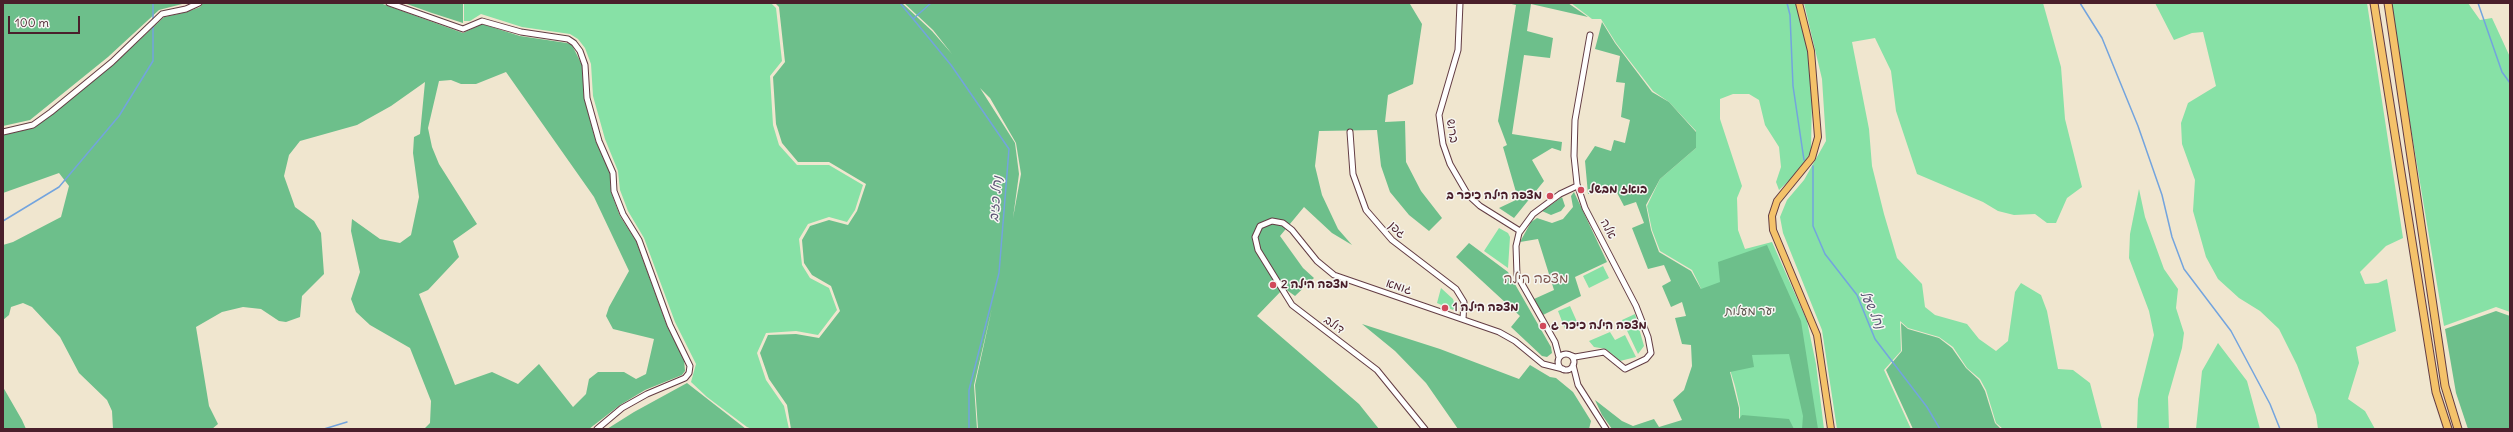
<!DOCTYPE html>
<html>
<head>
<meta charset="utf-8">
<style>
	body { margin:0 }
	#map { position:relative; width:2513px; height:432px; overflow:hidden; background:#f0e6cf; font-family:Delius,sans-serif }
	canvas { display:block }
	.frame { position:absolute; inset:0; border:4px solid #4a1f2b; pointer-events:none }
	.scale { position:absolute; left:8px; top:16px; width:72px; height:18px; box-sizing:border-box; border:2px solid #4a1f2b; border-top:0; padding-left:5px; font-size:12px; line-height:14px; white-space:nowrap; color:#4a1f2b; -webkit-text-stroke:3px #f6f6f2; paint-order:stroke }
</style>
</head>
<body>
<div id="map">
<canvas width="2513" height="432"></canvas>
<div class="frame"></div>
<div class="scale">100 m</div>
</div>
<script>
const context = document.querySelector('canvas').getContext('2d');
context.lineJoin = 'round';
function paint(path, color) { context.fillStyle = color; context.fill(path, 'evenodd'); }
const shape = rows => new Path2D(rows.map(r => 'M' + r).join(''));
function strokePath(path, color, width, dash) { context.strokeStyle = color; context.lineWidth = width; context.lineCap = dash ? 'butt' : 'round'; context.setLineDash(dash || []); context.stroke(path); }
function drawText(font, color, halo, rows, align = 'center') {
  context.font = font + ' Delius,"Playpen Sans Hebrew",sans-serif'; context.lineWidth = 3; context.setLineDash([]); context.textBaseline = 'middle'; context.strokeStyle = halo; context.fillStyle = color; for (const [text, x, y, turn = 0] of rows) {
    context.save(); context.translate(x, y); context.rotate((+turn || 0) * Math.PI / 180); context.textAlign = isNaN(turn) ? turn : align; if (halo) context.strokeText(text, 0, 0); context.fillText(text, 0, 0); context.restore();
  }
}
const green = shape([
	[464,3,771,3,776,8,782,61,770,76,773,125,779,145,797,165,829,165,863,185,855,210,847,222,829,217,808,224,799,239,802,265,810,278,829,288,837,310,818,335,796,331,766,333,757,353,766,380,784,406,789,429,752,429,747,427,707,397,691,382,696,364,675,322,644,238,628,211,620,190,618,171,605,139,593,96,591,64,585,48,578,39,570,34,522,27,481,14,470,21,464,21],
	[1571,3,1796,3,1808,50,1812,96,1811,152,1797,173,1779,190,1776,182,1781,167,1779,147,1765,125,1759,100,1749,94,1733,94,1720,99,1720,119,1742,186,1737,198,1738,230,1745,249,1772,242,1807,321,1816,364,1824,429,1740,429,1740,408,1735,386,1715,321,1698,282,1692,270,1660,251,1652,230,1647,206,1660,179,1696,148,1696,131,1669,102,1653,91,1616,43,1601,19,1592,19],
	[1804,3,2043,3,2061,67,2065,119,2082,187,2067,198,2056,223,2047,223,2035,214,2014,215,1998,211,1983,202,1917,174,1896,111,1891,71,1875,38,1852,42,1869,129,1872,166,1884,214,1897,258,1922,284,1925,307,1935,315,1967,324,1979,339,1996,351,2008,341,2015,292,2021,283,2041,295,2047,311,2058,369,2073,370,2090,383,2102,429,2003,429,1996,423,1986,390,1980,379,1967,368,1953,347,1939,337,1908,328,1900,321,1901,351,1884,370,1911,429,1837,429,1822,330,1783,233,1780,217,1787,200,1804,180,1826,141,1822,79],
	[2155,3,2367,3,2403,238,2386,246,2360,272,2365,284,2378,283,2387,279,2396,331,2356,347,2359,363,2348,399,2365,411,2375,429,2318,429,2316,415,2297,365,2279,329,2260,311,2239,298,2218,279,2206,257,2193,211,2195,180,2182,144,2181,123,2188,103,2216,86,2203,32,2192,33,2174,40],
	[2390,3,2468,3,2480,20,2492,18,2510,57,2510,312,2496,307,2444,326],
	[2139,189,2145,217,2164,269,2178,289,2176,308,2184,333,2182,348,2168,397,2169,429,2137,429,2138,399,2154,335,2149,311,2129,258,2130,234],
	[1499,228,1508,233,1510,237,1508,268,1484,251],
	[1603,266,1609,278,1589,288,1583,276],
	[1441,288,1453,299,1455,306,1453,310,1437,303],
	[1570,306,1578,324,1565,329,1558,311],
	[1635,314,1644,346,1638,354,1622,320],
	[1610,332,1615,340,1625,335,1636,357,1620,361,1606,349,1594,347,1589,341],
	[2218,343,2247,381,2260,429,2196,429,2202,371]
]);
const forest = shape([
	[3,3,186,3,159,10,108,57,30,120,3,126],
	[203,3,380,3,463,33,482,24,520,36,567,43,572,45,582,65,584,98,596,142,610,173,611,192,620,216,636,241,667,326,684,359,685,371,682,375,645,390,620,405,589,429,424,429,430,423,431,401,410,348,370,325,356,312,351,299,360,272,351,231,352,219,380,239,400,243,411,235,419,197,413,153,414,137,420,134,425,82,391,106,357,125,300,141,289,155,284,176,295,207,314,221,321,233,324,274,302,296,300,317,286,322,279,321,261,309,243,307,222,312,196,327,209,406,218,424,212,429,113,429,112,411,107,400,79,373,60,337,32,307,23,303,11,307,9,315,3,320,3,245,13,242,61,217,69,186,59,173,3,193,3,135,34,128,114,64,164,17,187,12,200,7],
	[506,72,594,197,629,271,609,307,606,316,613,329,654,339,646,374,636,379,624,372,598,372,589,379,586,394,573,407,539,364,518,384,492,372,455,385,419,294,428,290,459,257,453,241,477,224,439,164,432,147,428,128,439,81,451,80,461,84,476,84],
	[404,3,463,3,463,23,432,13],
	[775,3,902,3,932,31,952,54,933,30,904,3,1412,3,1410,4,1422,24,1413,84,1388,95,1385,122,1405,121,1406,162,1421,191,1442,218,1429,231,1409,215,1390,192,1381,166,1377,130,1319,131,1315,166,1322,195,1338,229,1352,245,1332,233,1304,207,1280,236,1303,268,1314,278,1295,296,1284,288,1257,316,1359,404,1379,429,978,429,975,385,992,308,974,385,977,429,791,429,787,405,769,379,760,353,768,335,796,334,819,338,840,311,831,286,812,275,804,263,802,240,810,226,829,220,848,225,857,211,866,184,829,162,798,162,782,143,776,124,773,77,785,62,779,7],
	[980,88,990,98,1016,143,1021,174,1013,218,1019,174,1015,143],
	[1507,3,1568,3,1588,17,1531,4,1527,31,1553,38,1550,58,1524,55,1512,134,1562,142,1561,151,1552,148,1532,160,1544,181,1514,218,1499,208,1518,199,1503,147,1507,145,1498,121,1516,5],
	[1602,22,1615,43,1652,92,1669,102,1696,132,1696,148,1660,179,1646,205,1651,230,1659,252,1691,271,1701,289,1720,282,1718,262,1767,245,1801,321,1818,429,1802,429,1803,416,1789,354,1752,355,1754,367,1730,372,1739,408,1739,419,1742,415,1789,419,1794,429,1612,429,1602,415,1595,400,1622,421,1633,426,1654,419,1659,427,1682,420,1673,400,1684,390,1692,366,1691,345,1682,344,1675,318,1686,316,1682,302,1671,307,1662,286,1671,281,1664,265,1648,269,1632,228,1644,223,1636,202,1624,206,1614,187,1588,194,1585,161,1595,146,1611,151,1614,140,1625,143,1630,120,1621,117,1625,83,1616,82,1620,56,1595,49],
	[1574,192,1607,262,1575,277,1581,296,1543,315,1534,299,1554,290,1538,239,1520,242,1531,222,1537,218,1552,223,1563,219,1573,207,1571,196],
	[1562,197,1565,206,1561,211,1551,215,1542,211],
	[1469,243,1508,272,1551,347,1552,353,1547,357,1542,356,1511,327,1520,316,1456,257],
	[2496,311,2510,316,2510,429,2468,429,2456,393,2445,329],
	[1901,323,1908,329,1939,338,1952,348,1966,368,1979,380,1985,391,1995,423,2001,429,1913,429,1886,370,1902,351],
	[1362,324,1440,349,1519,379,1530,365,1550,377,1556,378,1573,392,1591,421,1589,429,1458,429,1426,383,1395,351],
	[687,383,746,429,607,429,634,412],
	[3,387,22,420,26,429,3,429]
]);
const stream = shape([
	[900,3,951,65,1009,149,999,273,969,390,969,429],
	[1787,3,1790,15,1793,86,1804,160],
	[2080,3,2102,38,2138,126,2162,195,2172,237,2184,269,2231,331,2270,404,2280,429],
	[2478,3,2502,72,2510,83],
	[913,19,931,3],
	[153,21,153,3],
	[1813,166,1813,226,1825,254,1857,295,1875,339,1927,407,1940,429],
	[3,221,59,187,119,116,153,61,153,25],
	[324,429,347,422]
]);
const minor = shape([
	[389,3,463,29,482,21,521,32,568,39,574,43,580,51,585,65,587,98,599,141,613,173,614,191,623,214,639,240,670,325,690,366,689,373,685,378,647,394,622,408,597,429],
	[1460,3,1458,50,1439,115,1443,144,1450,164,1468,195,1480,206,1520,231],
	[3,132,33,125,51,112,112,62,162,14,186,9,199,3],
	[1350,132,1353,174,1366,210,1392,240,1456,289,1464,302,1463,319],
	'1558 362a8 8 0 1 1 16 0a8 8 0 1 1-16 0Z',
	[1570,355,1575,357,1604,352,1625,369,1646,359,1651,353,1648,337,1636,306,1585,208,1577,184,1574,156,1575,120,1590,35],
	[1559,357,1555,342,1517,275,1516,246,1519,233,1533,214,1560,194,1577,186],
	[1573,365,1578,385,1606,429],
	[1425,429,1377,370,1292,305,1258,250,1255,237,1260,226,1272,221,1283,223,1292,230,1317,261,1334,275,1499,332,1515,341,1543,364,1563,369]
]);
const major = shape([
	[1799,3,1811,51,1818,137,1812,158,1777,201,1772,216,1773,230,1817,335,1831,429]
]);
const highway = shape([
	[2374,3,2436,392,2448,429],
	[2388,3,2445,386,2458,429]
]);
const markers = [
	[1581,190,4,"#d1495b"],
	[1550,196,4,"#d1495b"],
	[1273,285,4,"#d1495b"],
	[1445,308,4,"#d1495b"],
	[1543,326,4,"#d1495b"]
];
const streetNames = [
	["ברוש",1452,131,81],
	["אלה",1608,229,62],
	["גפן",1397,230,43],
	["גומא",1399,287,18],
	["דולב",1334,325,36]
];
const poiNames = [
	["בואז מבשל",1589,190],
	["מצפה הילה כיכר ב",1542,196,"right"],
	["מצפה הילה 2",1281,285],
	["מצפה הילה 1",1453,308],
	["מצפה הילה כיכר ג",1551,326]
];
const parkNames = [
	["יער מעלות",1750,312]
];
const waterNames = [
	["נחל כזיב",996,199,-85],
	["נחל שעל",1872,310,65]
];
const quarterNames = [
	["מצפה הילה",1536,279]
];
paint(green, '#87e1a6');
paint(forest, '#6dbf8b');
strokePath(stream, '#73a4de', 1.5);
strokePath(minor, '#633d44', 7);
strokePath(major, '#633d44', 8);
strokePath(highway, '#633d44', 9);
strokePath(minor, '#fff', 5);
strokePath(major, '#f4c26a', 6);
strokePath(highway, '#f4c26a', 7);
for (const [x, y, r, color] of markers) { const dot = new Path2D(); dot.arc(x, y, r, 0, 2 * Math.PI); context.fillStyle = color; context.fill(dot); strokePath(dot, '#f6f6f2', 1.5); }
drawText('12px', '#4a1f2b', '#f6f6f2', streetNames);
drawText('bold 12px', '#4a1f2b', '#f6f6f2', poiNames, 'left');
drawText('12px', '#59504a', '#f6f6f2', parkNames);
drawText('italic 13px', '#5a5473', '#f6f6f2', waterNames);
drawText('14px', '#7c544d', '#f6f6f2', quarterNames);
</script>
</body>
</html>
